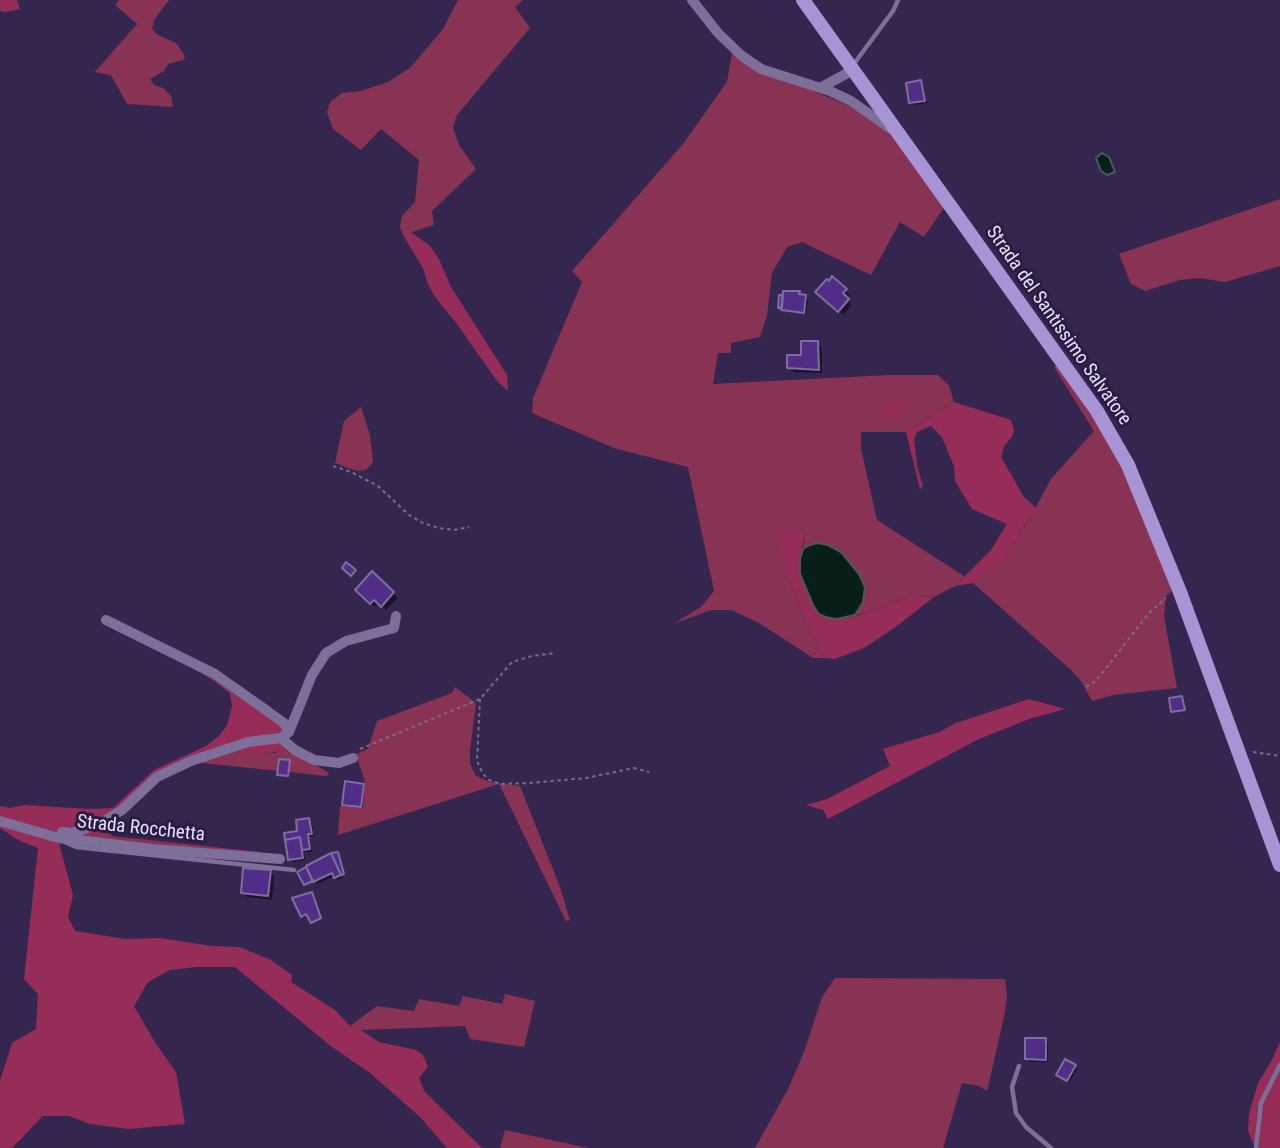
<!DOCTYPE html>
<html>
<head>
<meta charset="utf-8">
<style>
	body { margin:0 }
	canvas { display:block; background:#35264f }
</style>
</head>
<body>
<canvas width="1280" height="1148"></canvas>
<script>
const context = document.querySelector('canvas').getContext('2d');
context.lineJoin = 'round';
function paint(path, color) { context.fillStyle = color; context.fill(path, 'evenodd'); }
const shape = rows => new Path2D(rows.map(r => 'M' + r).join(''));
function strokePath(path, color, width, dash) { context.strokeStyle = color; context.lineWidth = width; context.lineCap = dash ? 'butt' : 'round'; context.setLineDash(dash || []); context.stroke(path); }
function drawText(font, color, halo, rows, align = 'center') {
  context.font = font + ' "Roboto Condensed",sans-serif'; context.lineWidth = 6; context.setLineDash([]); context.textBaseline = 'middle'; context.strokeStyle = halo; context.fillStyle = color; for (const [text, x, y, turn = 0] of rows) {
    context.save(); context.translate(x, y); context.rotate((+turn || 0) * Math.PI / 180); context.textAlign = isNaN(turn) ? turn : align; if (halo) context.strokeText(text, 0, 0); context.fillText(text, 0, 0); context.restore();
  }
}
const green = shape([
	[119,0,169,0,154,20,152,29,158,35,176,43,185,56,183,60,168,64,164,71,150,79,154,85,163,88,171,96,173,107,127,104,111,75,95,72,137,24,115,5],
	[458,0,523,0,515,7,530,28,457,115,453,128,459,145,476,169,432,211,434,225,403,235,400,227,402,216,415,202,419,160,381,129,361,150,333,129,327,112,330,102,342,93,361,91,388,82,410,68,443,29],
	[732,53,792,82,847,105,893,132,947,203,924,237,900,222,871,275,802,242,787,247,772,273,767,315,760,337,731,343,731,353,718,353,713,384,889,375,938,375,949,386,954,402,906,432,861,432,861,449,877,520,964,576,955,586,934,597,911,596,873,611,855,615,863,602,818,543,810,545,803,549,805,532,788,577,804,617,825,658,813,658,759,623,731,610,711,610,673,624,701,607,714,591,688,467,614,448,532,413,533,398,582,282,572,271,683,144,727,82],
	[1280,199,1280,266,1225,282,1200,278,1180,280,1145,291,1131,284,1119,254],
	[1058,364,1103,432,1133,489,1172,591,1166,596,1164,616,1177,688,1113,695,1092,701,1081,681,1070,669,973,583,999,564,1030,518,1051,479,1094,431,1054,367],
	[361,407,370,435,373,462,366,470,357,471,335,463,344,421],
	[455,687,476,703,470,750,470,763,475,775,489,782,520,786,560,887,570,920,566,921,499,784,338,835,340,806,363,808,365,782,356,754,368,749,377,721,452,693],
	[284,747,329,773,327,776,193,762,225,752,274,753,282,751],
	[113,822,111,836,260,852,260,856,94,839,93,833,96,828],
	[835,978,1005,979,1007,997,1004,1017,987,1091,979,1086,962,1083,943,1148,755,1148,788,1089,804,1052,822,997],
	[505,994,535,1001,524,1047,470,1039,465,1026,361,1030,350,1026,377,1006,414,1011,419,999,459,1006,463,996,502,1004],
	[505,1130,588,1148,500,1148]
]);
const forest = shape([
	[0,0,17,0,20,9,6,12,0,11],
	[411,232,430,246,439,259,451,287,507,375,508,391,497,381,457,324,435,297,428,284,423,268,403,235],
	[900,402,907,407,906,412,899,417,891,419,880,413,882,406,886,403],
	[954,402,1011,420,1014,430,1012,437,1004,446,1001,457,1024,497,1036,508,999,565,973,583,955,586,991,550,1007,524,972,509,955,481,954,466,942,437,931,426,917,432,914,439,917,465,923,486,920,489,906,432],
	[795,529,805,531,800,559,847,618,873,611,911,596,934,597,897,626,864,648,835,659,825,658,804,617,788,577,778,538,780,534],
	[185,663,233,681,271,707,288,739,283,751,259,754,225,752,177,768,100,821,93,833,95,846,59,844,73,895,68,917,75,931,125,939,160,938,212,946,240,947,271,960,292,975,291,982,335,1010,350,1026,361,1030,379,1042,416,1050,423,1055,428,1067,419,1078,424,1091,482,1148,447,1148,420,1117,370,1073,332,1047,235,967,197,967,170,970,148,982,134,1006,156,1044,176,1072,185,1124,128,1129,90,1124,69,1116,43,1116,12,1148,0,1148,0,1081,12,1043,36,1029,38,994,24,979,38,848,20,841,0,828,0,806,10,808,25,805,90,809,113,808,154,770,206,746,219,736,227,725,232,706,230,693,214,681],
	[1029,699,1065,709,1029,719,977,740,828,819,823,810,806,805,827,799,890,766,883,749,939,732,956,723],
	[1280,1042,1280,1148,1255,1148,1248,1131,1249,1113,1258,1083,1272,1060]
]);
const water = shape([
	[1102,153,1109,157,1115,172,1107,175,1101,171,1096,158,1102,153],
	[818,543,828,545,841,552,859,574,865,587,863,602,855,615,837,619,825,617,818,613,813,605,800,574,800,559,803,549,810,545,818,543]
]);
const shadow = shape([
	[920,82,923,85,927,103,914,105,911,103],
	[832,279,850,295,846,299,852,305,843,315,817,292],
	[799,293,808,299,806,314,786,312,783,310],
	[817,343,822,348,822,373,794,372,789,368],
	[372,573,398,598,386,610,379,603,375,607,357,590],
	[309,820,312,823,314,836,310,837,312,852,304,852,305,860,293,862,290,860,299,833],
	[339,854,344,875,341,875,342,878,338,880,335,876,317,884,315,881,305,884,306,869,311,875],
	[270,871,274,876,272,900,247,897,243,893],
	[1045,1039,1048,1042,1048,1062,1030,1062,1027,1059],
	[1074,1066,1077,1069,1070,1082,1061,1078]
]);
const building = shape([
	[921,80,925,101,909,103,906,83,921,80],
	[832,276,847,289,843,293,849,299,838,312,815,292,827,279,829,281,832,276],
	[783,291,800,291,799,294,806,295,804,313,781,310,783,291],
	[779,295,783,295,782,308,778,308,779,295],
	[801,341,818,341,819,370,787,368,787,355,801,355,801,341],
	[346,562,356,570,351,576,342,568,346,562],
	[372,571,394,592,381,607,374,600,370,604,355,590,372,571],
	[1182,696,1185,710,1171,712,1169,698,1182,696],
	[279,759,290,760,288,776,277,775,279,759],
	[345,781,364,784,361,807,342,805,345,781],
	[309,818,312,834,308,834,310,849,302,850,300,837,285,840,284,833,297,831,296,820,309,818],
	[300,837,303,858,288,860,285,840,300,837],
	[338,852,344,874,341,875,331,853,338,852],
	[331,853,341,875,334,878,332,873,313,882,306,866,331,853],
	[306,867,313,881,304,885,297,872,306,867],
	[243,868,271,870,268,896,241,893,243,868],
	[312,892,321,918,311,923,306,914,301,917,292,898,312,892],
	[1025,1038,1046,1038,1046,1060,1025,1059,1025,1038],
	[1065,1059,1076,1065,1067,1081,1056,1075,1065,1059]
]);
const path = shape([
	[333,466,351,472,378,486,409,515,423,523,439,528,454,530,469,527],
	[1086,687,1096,681,1149,613,1166,598],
	[480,699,477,761,483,774,489,780,501,784,530,783,586,778,634,768,649,772],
	[360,749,480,699,512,662,532,656,556,653],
	[1253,752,1280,756]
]);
const lane = shape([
	[853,65,893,11,898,0],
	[65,842,76,847,294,870],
	[1019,1066,1012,1087,1016,1113,1026,1127,1051,1148],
	[1256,1148,1261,1103,1280,1065]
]);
const street = shape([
	[692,0,718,33,742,56,761,69,830,91,851,101,891,129],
	[820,88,853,70],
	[106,620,215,674,284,723,289,732],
	[353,758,339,763,314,760,295,750,281,738,289,732,312,675,326,653,346,641,394,628,396,616],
	[0,821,55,837,152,849,280,859],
	[62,832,72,833,99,824,122,810,157,777,191,761,248,742,281,738]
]);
const secondary = shape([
	[803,0,1097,411,1128,465,1180,592,1280,865]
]);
const streetNames = [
	["Strada del Santissimo Salvatore",1058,326,55],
	["Strada Rocchetta",141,829,6]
];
paint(green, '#883254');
paint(forest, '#952d58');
paint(water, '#081e19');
strokePath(water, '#4c585d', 2);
paint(shadow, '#0007');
paint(building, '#522d87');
strokePath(building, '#7d6e9d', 2);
strokePath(path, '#796c90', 2, [3.5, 3.5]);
strokePath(lane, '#7d6f99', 4.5);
strokePath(street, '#7d6f99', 10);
strokePath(secondary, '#a893d5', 14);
drawText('19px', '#e9e1fc', '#2b1c44', streetNames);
</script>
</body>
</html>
